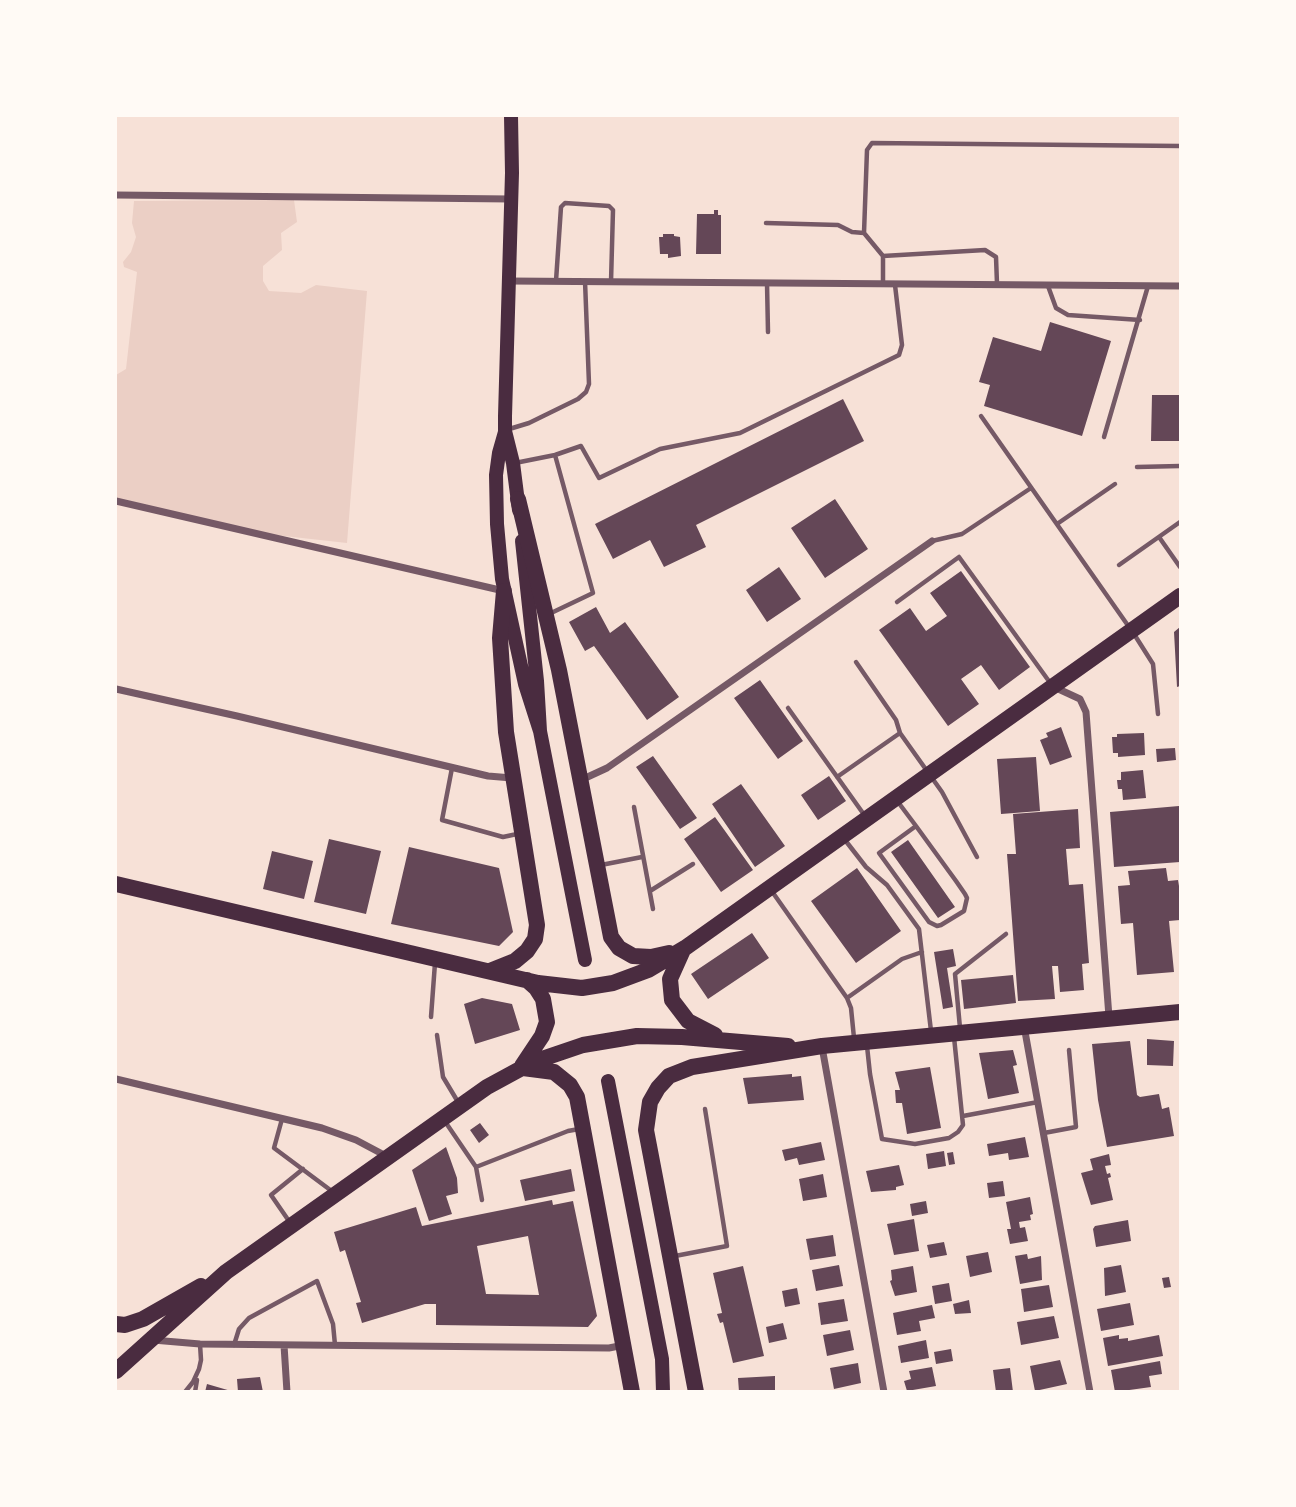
<!DOCTYPE html>
<html>
<head>
<meta charset="utf-8">
<style>
	body { margin:0 }
	#map { position:relative; width:1296px; height:1507px; overflow:hidden; background:#f7e1d7; font-family:Overpass,sans-serif }
	canvas { display:block }
	.frame { position:absolute; inset:0; border:117px solid #fffaf5; pointer-events:none }
</style>
</head>
<body>
<div id="map">
<canvas width="1296" height="1507"></canvas>
<div class="frame"></div>
</div>
<script>
const context = document.querySelector('canvas').getContext('2d');
context.lineJoin = 'round';
function paint(path, color) { context.fillStyle = color; context.fill(path, 'evenodd'); }
const shape = rows => new Path2D(rows.map(r => 'M' + r).join(''));
function strokePath(path, color, width, dash) { context.strokeStyle = color; context.lineWidth = width; context.lineCap = dash ? 'butt' : 'round'; context.setLineDash(dash || []); context.stroke(path); }
const green = shape([
	[294,200,297,222,281,233,282,250,263,266,263,281,269,291,301,293,316,285,367,291,347,543,230,530,116,504,116,375,126,369,137,272,124,267,123,262,131,252,136,237,132,223,134,201]
]);
const building = shape([
	[714,210,718,210,718,215,721,215,721,254,696,254,697,214,714,214],
	[663,234,674,234,674,236,680,237,681,256,668,258,668,254,660,254,659,237,663,237],
	[1050,322,1111,341,1082,436,984,406,990,385,979,382,993,337,1041,351],
	[1152,395,1180,395,1180,441,1151,441],
	[843,399,864,441,696,525,706,547,664,567,650,540,613,559,595,524],
	[835,499,868,549,825,578,791,528],
	[779,567,801,599,767,622,746,590],
	[961,571,1030,667,999,690,981,665,961,679,979,704,948,726,879,630,910,608,926,631,947,616,930,593],
	[596,607,610,633,625,622,679,697,647,720,594,646,585,651,569,622],
	[1180,627,1180,686,1177,687,1174,632],
	[760,680,803,741,778,759,734,698],
	[1061,727,1072,757,1050,765,1040,740,1048,737,1046,733],
	[1144,733,1145,755,1118,757,1118,753,1113,753,1112,737,1117,737,1117,734],
	[1175,748,1176,760,1157,762,1156,749],
	[653,756,697,818,680,829,636,767],
	[1036,757,1040,811,1001,814,997,759],
	[1143,770,1146,798,1123,800,1122,789,1118,789,1117,780,1121,780,1121,772],
	[829,776,846,801,818,820,801,795],
	[741,784,785,846,755,867,712,804],
	[1179,806,1180,862,1114,867,1110,812],
	[1078,809,1080,848,1066,849,1069,885,1083,884,1089,963,1082,964,1084,990,1060,992,1058,966,1052,966,1055,999,1018,1001,1007,854,1016,854,1013,814],
	[715,817,753,870,721,892,684,839],
	[329,839,381,851,366,914,314,902],
	[908,840,955,907,938,918,891,852],
	[409,847,499,868,513,932,499,946,391,924],
	[272,851,313,861,304,899,263,889],
	[857,868,901,931,856,963,811,901],
	[1166,868,1168,881,1178,880,1179,886,1180,886,1180,920,1169,921,1174,972,1137,975,1133,923,1121,924,1118,886,1130,885,1128,871],
	[752,933,769,958,708,999,691,974],
	[953,949,956,966,947,968,953,1007,943,1009,934,952],
	[1013,975,1016,1003,964,1009,961,980],
	[482,998,512,1004,520,1030,475,1044,464,1004],
	[1147,1039,1174,1041,1173,1066,1147,1065],
	[1130,1041,1137,1095,1140,1097,1159,1094,1162,1109,1169,1107,1174,1136,1107,1147,1098,1100,1092,1044],
	[1013,1050,1017,1065,1013,1066,1019,1093,988,1099,979,1053],
	[930,1067,941,1128,907,1134,902,1103,896,1103,895,1090,900,1090,895,1072],
	[792,1074,792,1077,801,1076,804,1100,748,1104,743,1078],
	[480,1123,489,1135,479,1143,470,1130],
	[1025,1137,1029,1157,1009,1160,1008,1153,989,1156,987,1144],
	[821,1142,825,1160,799,1165,797,1158,785,1161,782,1150],
	[446,1147,457,1178,458,1193,446,1196,452,1214,429,1221,412,1170],
	[944,1151,946,1166,928,1169,926,1154],
	[953,1152,955,1164,949,1165,947,1153],
	[1109,1154,1111,1165,1105,1166,1107,1174,1110,1173,1111,1177,1108,1178,1113,1200,1091,1205,1081,1173,1093,1170,1090,1159],
	[899,1165,904,1185,896,1187,896,1190,871,1192,866,1171],
	[571,1169,575,1191,525,1201,520,1180],
	[823,1174,827,1197,803,1201,799,1179],
	[1003,1181,1005,1196,989,1198,987,1183],
	[1030,1197,1033,1214,1030,1215,1031,1220,1019,1222,1020,1228,1025,1227,1028,1241,1010,1244,1007,1229,1011,1229,1006,1202],
	[552,1200,553,1205,573,1201,597,1316,588,1327,436,1325,436,1304,425,1304,362,1323,356,1303,361,1302,345,1250,340,1252,334,1232,416,1207,422,1226],
	[528,1236,539,1295,486,1294,477,1246],
	[926,1201,928,1213,912,1216,910,1204],
	[914,1219,919,1251,894,1255,887,1224],
	[1128,1220,1131,1241,1096,1247,1093,1229,1095,1226],
	[833,1235,836,1256,810,1260,806,1239],
	[944,1242,947,1255,930,1258,927,1245],
	[988,1252,992,1272,970,1277,966,1256],
	[1027,1254,1028,1259,1041,1256,1042,1280,1020,1284,1015,1256],
	[839,1265,843,1286,816,1291,812,1270],
	[1121,1265,1126,1292,1105,1296,1104,1268],
	[743,1266,764,1356,733,1363,723,1322,720,1323,717,1314,722,1313,713,1273],
	[913,1266,917,1292,895,1296,890,1281,892,1280,891,1270],
	[1169,1277,1171,1287,1164,1288,1162,1278],
	[949,1283,952,1301,935,1304,932,1286],
	[1049,1285,1053,1307,1024,1312,1021,1289],
	[797,1288,800,1304,785,1307,782,1291],
	[844,1299,848,1321,821,1325,818,1303],
	[969,1300,971,1313,955,1314,953,1304],
	[1130,1303,1134,1325,1101,1331,1097,1309],
	[932,1305,935,1318,919,1321,921,1331,897,1335,893,1313],
	[1054,1316,1059,1338,1021,1345,1017,1322],
	[783,1323,787,1339,769,1343,766,1327],
	[850,1330,854,1350,827,1356,823,1335],
	[1119,1335,1119,1339,1128,1338,1128,1341,1159,1335,1163,1356,1108,1366,1103,1338],
	[926,1340,929,1358,901,1363,898,1346],
	[951,1349,953,1361,936,1364,934,1352],
	[1060,1360,1067,1384,1035,1391,1030,1366],
	[1160,1361,1162,1374,1149,1376,1151,1387,1115,1392,1111,1370],
	[858,1363,861,1383,834,1389,830,1368],
	[932,1367,936,1386,907,1391,904,1381,911,1379,909,1371],
	[1010,1368,1013,1392,996,1392,993,1370],
	[775,1376,775,1392,739,1392,738,1378],
	[260,1377,263,1392,238,1392,237,1379],
	[207,1384,231,1391,231,1392,205,1392]
]);
const service = shape([
	[766,223,838,225,852,232,864,233],
	[883,256,985,250,996,257,997,284],
	[556,281,561,207,565,203,609,206,613,210,611,282],
	[767,283,768,332],
	[883,284,883,256,864,233,867,150,872,143,1180,146],
	[1048,286,1056,308,1068,315,1140,320],
	[981,416,1129,627],
	[506,430,529,423,578,399,586,392,589,384,585,281],
	[1104,437,1148,286],
	[515,463,555,455,581,446,599,478,660,449,740,433,899,355,902,345,895,285],
	[1137,467,1180,466],
	[1057,524,1115,484],
	[1159,537,1180,567],
	[932,541,962,534,1031,488],
	[1119,565,1180,522],
	[897,602,959,557,1051,684],
	[549,614,593,593,555,455],
	[1134,634,1153,664,1158,714],
	[856,662,896,720,900,733],
	[788,708,865,816],
	[452,768,442,820,503,837,517,834],
	[837,777,900,733,942,792,977,857],
	[898,802,916,826,956,881,965,894,967,898,964,911,941,925,937,926,929,922,879,853,916,826],
	[634,807,653,909],
	[845,840,866,867,887,885,919,929,931,1031],
	[601,865,642,857],
	[771,890,847,998,851,1008,854,1038],
	[650,891,693,864],
	[847,998,902,959,922,952],
	[431,1017,435,963],
	[960,1028,955,974,1006,934],
	[437,1035,443,1077,458,1102],
	[867,1046,870,1074,882,1139,915,1144,949,1138,958,1132,963,1125,954,1037],
	[963,1116,1038,1102],
	[282,1119,274,1148,333,1192],
	[444,1120,476,1167,568,1131,579,1129],
	[1044,1133,1076,1127,1069,1050],
	[476,1167,482,1200],
	[291,1224,271,1195,303,1169],
	[675,1256,727,1246,705,1109],
	[234,1345,239,1329,249,1318,317,1281,333,1324,335,1345],
	[185,1392,193,1382,199,1369,201,1360,200,1344],
	[195,1392,197,1380]
]);
const minor = shape([
	[116,195,511,199],
	[509,281,1180,286],
	[116,501,504,591],
	[1054,687,1080,699,1086,712,1109,1017],
	[116,689,237,716,488,776,512,778],
	[581,780,607,768,932,541],
	[1024,1026,1090,1392],
	[822,1047,884,1392],
	[116,1079,322,1128,356,1140,388,1157],
	[153,1340,200,1344,609,1348,624,1345],
	[284,1345,287,1392]
]);
const secondary = shape([
	[511,116,512,173,505,416,505,431,513,463,519,510],
	[505,432,499,453,496,475,497,524,502,579,525,684,540,731,585,960],
	[522,541,537,681,540,731],
	[608,1081,662,1359,663,1392]
]);
const trunk = shape([
	[518,499,559,670,611,937,619,948,633,956,651,957,669,953],
	[116,884,538,983,582,988,613,983,648,970,685,948,1180,596],
	[683,950,670,979,672,1000,688,1021,715,1035],
	[490,971,515,961,527,951,535,939,537,925,506,732,500,638,504,591],
	[522,1066,542,1036,547,1022,543,999,536,988,527,980],
	[523,1068,554,1072,570,1085,577,1097,632,1392],
	[116,1324,125,1325,143,1319,201,1286],
	[116,1371,226,1272,487,1087,533,1062,583,1045,637,1036,682,1037,788,1046],
	[696,1392,646,1130,650,1102,658,1088,669,1076,692,1067,822,1046,1180,1012]
]);
paint(green, '#ebcfc5');
paint(building, '#644757');
strokePath(service, '#755966', 4.5);
strokePath(minor, '#755966', 7);
strokePath(secondary, '#4a2c40', 14);
strokePath(trunk, '#4a2c40', 16);
</script>
</body>
</html>
